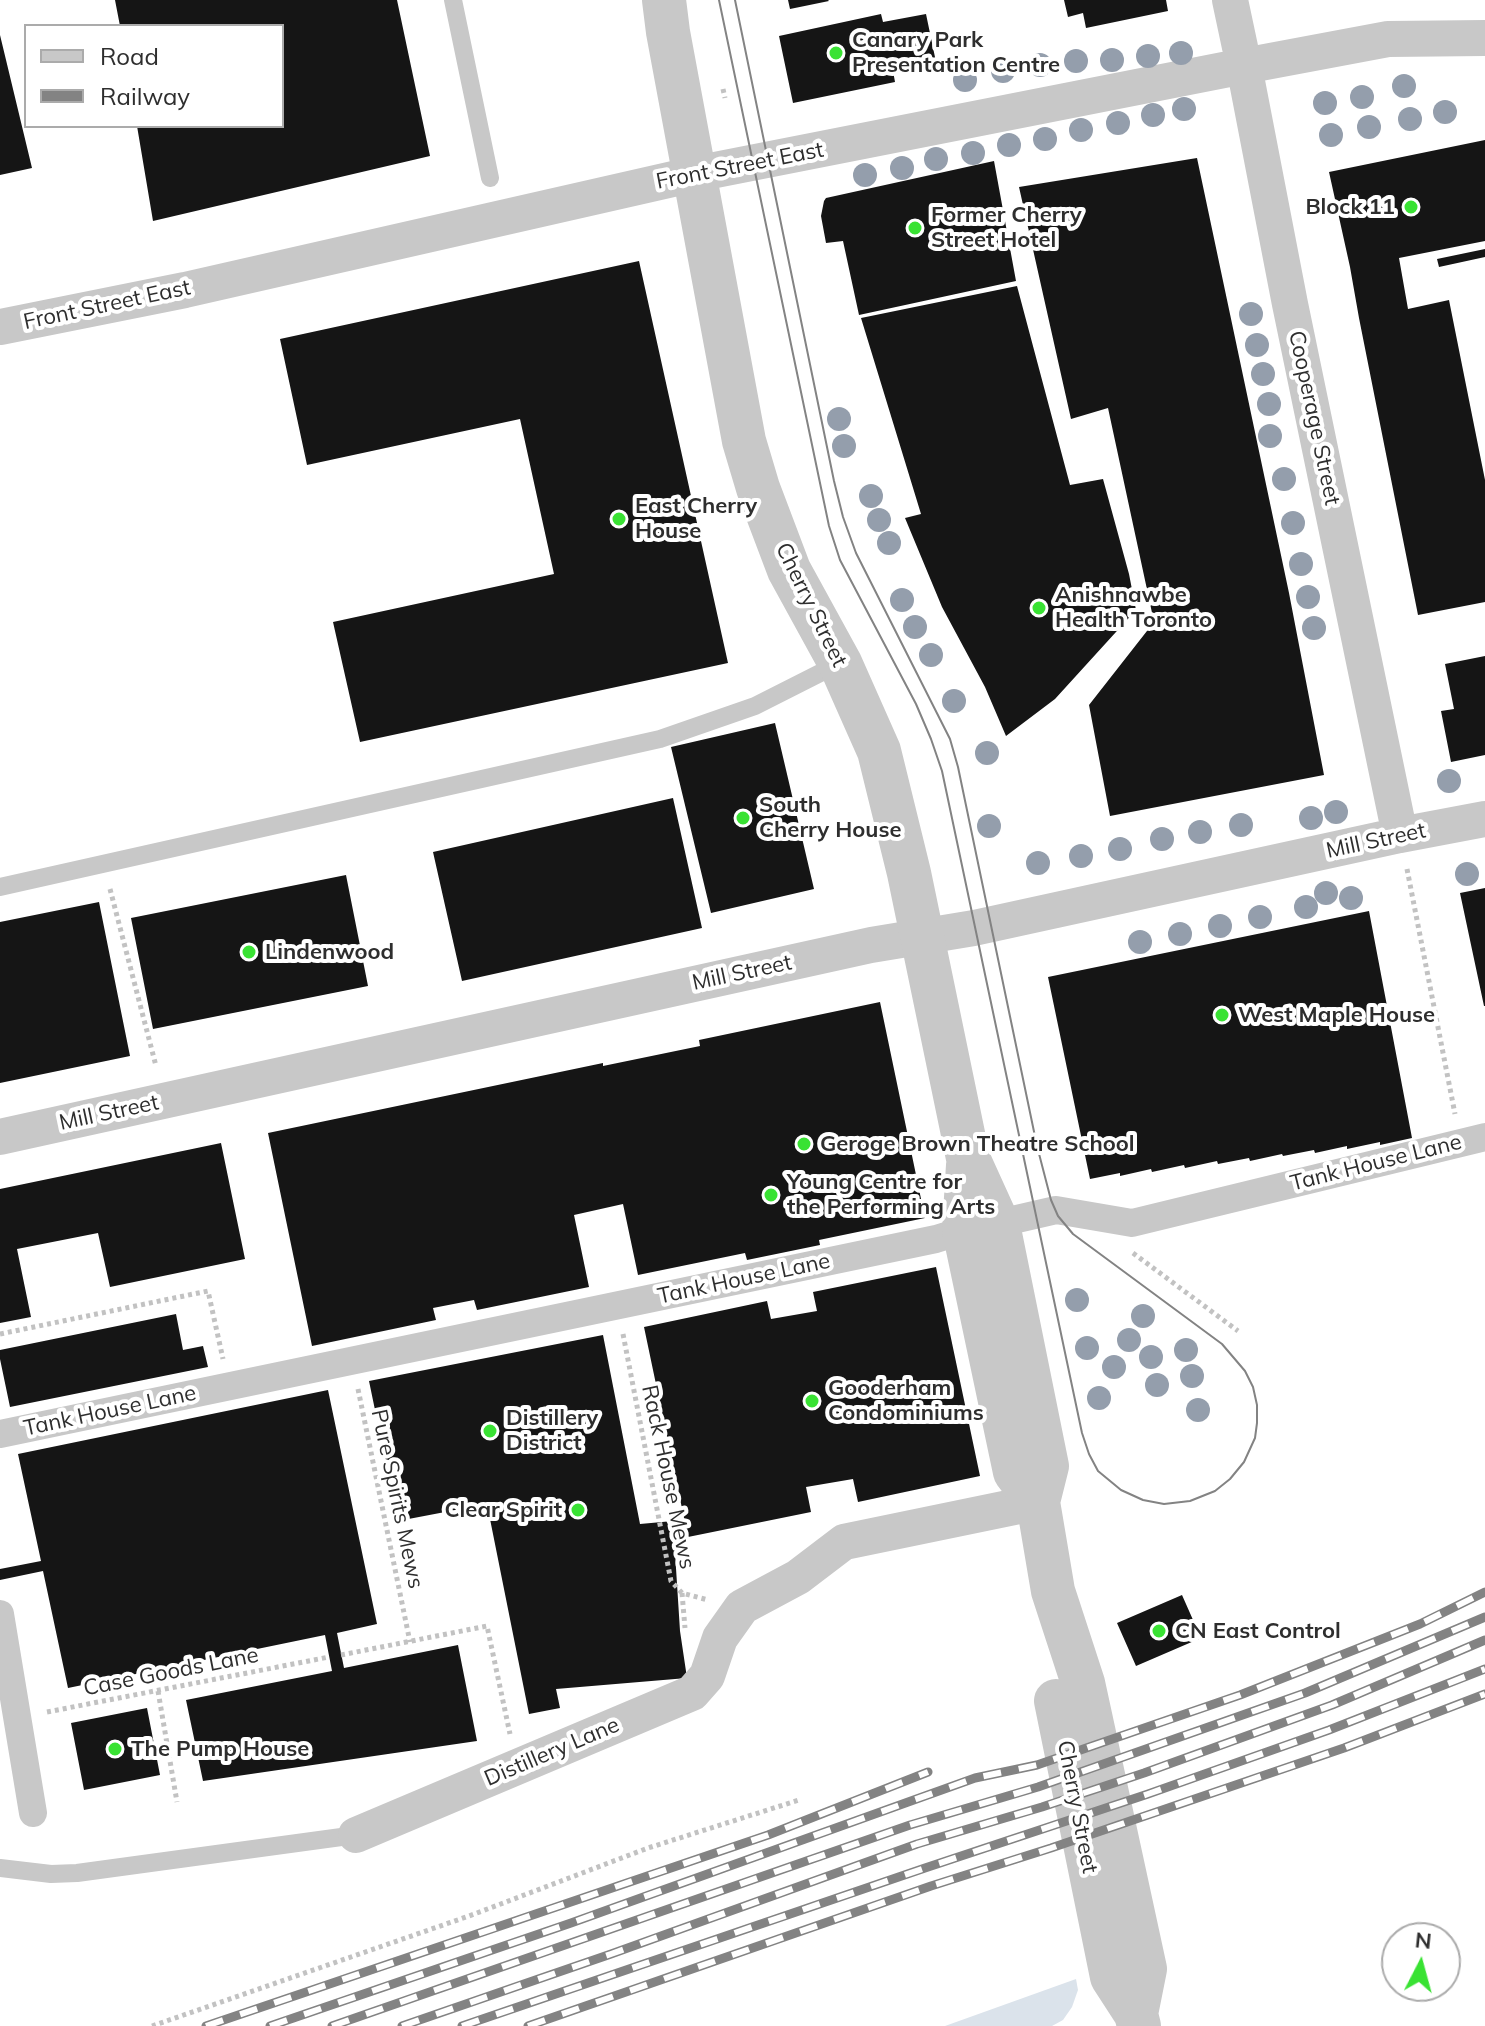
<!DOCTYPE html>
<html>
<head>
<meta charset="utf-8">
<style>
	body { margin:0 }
	#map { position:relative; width:1485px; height:2026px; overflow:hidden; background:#fff; font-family:Mulish,sans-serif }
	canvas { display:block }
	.legend { position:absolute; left:24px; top:24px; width:260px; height:104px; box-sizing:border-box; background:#fff; border:2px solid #ababab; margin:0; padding:10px 14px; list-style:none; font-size:24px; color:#2e2e2e }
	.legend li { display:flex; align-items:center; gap:16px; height:40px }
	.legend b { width:40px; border:2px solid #ababab }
	.north { position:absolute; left:1381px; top:1922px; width:80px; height:80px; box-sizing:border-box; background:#fff; border:2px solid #ababab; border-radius:50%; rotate:6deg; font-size:22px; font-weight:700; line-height:32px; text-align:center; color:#2e2e2e }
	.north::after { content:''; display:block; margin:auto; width:28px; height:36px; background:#39e233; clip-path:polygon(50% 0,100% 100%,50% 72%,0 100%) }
</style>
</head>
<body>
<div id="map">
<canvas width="1485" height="2026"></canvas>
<ul class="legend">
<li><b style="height:10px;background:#c8c8c8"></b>Road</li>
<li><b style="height:10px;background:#838383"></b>Railway</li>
</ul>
<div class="north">N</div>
</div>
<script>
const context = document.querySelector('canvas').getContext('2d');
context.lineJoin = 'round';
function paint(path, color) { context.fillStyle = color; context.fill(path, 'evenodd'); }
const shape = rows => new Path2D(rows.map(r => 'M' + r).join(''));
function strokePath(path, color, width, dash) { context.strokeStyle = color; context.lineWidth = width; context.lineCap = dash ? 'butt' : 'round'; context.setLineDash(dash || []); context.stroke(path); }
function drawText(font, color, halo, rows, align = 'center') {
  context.font = font + ' Mulish,sans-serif'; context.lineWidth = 8; context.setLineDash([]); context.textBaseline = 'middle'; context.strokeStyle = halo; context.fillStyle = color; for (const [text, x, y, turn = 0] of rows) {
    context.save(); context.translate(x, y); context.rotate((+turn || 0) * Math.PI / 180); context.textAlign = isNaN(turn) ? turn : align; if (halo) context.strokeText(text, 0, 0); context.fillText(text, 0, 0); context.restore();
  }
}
const green = shape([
	[1076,1979,1078,1990,1072,2007,1063,2020,1052,2026,945,2026]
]);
const building = shape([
	[115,0,397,0,430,156,153,221,137,126,282,126,282,26,120,26],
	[788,0,828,0,829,1,790,9],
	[1064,0,1166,0,1168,11,1086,28,1083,13,1068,17],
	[881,14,883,22,926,14,936,62,893,71,895,82,793,103,779,36],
	[0,35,32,168,0,175],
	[1485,140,1485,241,1399,258,1408,309,1449,300,1485,480,1485,602,1418,615,1359,318,1350,267,1329,172],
	[1197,158,1289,593,1324,775,1110,816,1089,705,1154,622,1108,408,1071,419,1019,187],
	[994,161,1016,281,859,315,843,241,826,243,821,216,824,201,826,198],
	[1485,249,1485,257,1439,267,1437,259],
	[639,261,728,663,360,742,333,622,554,574,520,419,307,465,280,339],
	[1017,286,1070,485,1103,479,1129,574,1136,610,1055,699,1006,736,985,687,942,607,905,518,921,514,861,318],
	[1485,656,1485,755,1451,762,1441,711,1454,709,1445,664],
	[775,723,814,889,711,913,671,747],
	[673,798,702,928,462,981,433,852],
	[346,875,368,986,153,1029,131,918],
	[1485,888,1485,1006,1484,1006,1460,893],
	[99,902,130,1056,0,1083,0,922],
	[1369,911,1412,1138,1380,1145,1380,1142,1347,1149,1347,1146,1315,1153,1314,1150,1283,1156,1282,1154,1250,1161,1249,1158,1218,1164,1217,1161,1185,1168,1184,1165,1152,1172,1151,1169,1120,1176,1120,1173,1090,1179,1048,977],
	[880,1002,925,1218,819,1240,820,1245,747,1260,745,1253,638,1275,623,1204,574,1215,589,1287,477,1310,474,1300,433,1308,436,1320,312,1346,268,1133,603,1063,603,1066,700,1046,699,1040],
	[221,1143,245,1259,110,1287,98,1233,17,1249,31,1317,0,1323,0,1189],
	[936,1267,980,1476,858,1502,853,1479,806,1487,811,1512,688,1537,644,1327,767,1301,771,1319,817,1311,813,1292],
	[176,1314,183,1350,203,1346,208,1367,10,1407,0,1359,0,1350],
	[603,1335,640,1524,673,1521,680,1631,687,1678,556,1689,560,1708,529,1714,487,1504,398,1521,369,1381],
	[328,1390,377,1624,337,1633,344,1668,458,1645,477,1741,203,1781,186,1700,332,1671,325,1635,68,1688,43,1571,0,1580,0,1569,41,1561,18,1454],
	[1182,1595,1201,1638,1136,1666,1117,1623],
	[147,1708,160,1775,84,1790,71,1723]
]);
const path = shape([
	[723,89,725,98],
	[1407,869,1455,1114],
	[110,889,156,1066],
	[1133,1253,1238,1331],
	[0,1334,208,1291,223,1359],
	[623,1334,671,1581,682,1593,708,1600],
	[358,1389,410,1642],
	[682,1593,685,1628],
	[341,1655,487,1626,510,1734],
	[158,1691,177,1802],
	[47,1712,329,1657],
	[152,2026,469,1916,648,1848,799,1800]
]);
const service = shape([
	[453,0,490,178],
	[0,887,660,739,755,706,840,663],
	[0,1868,51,1874,77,1873,356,1835]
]);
const pedestrian = shape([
	[0,1434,936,1239,952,1234,1056,1210,1132,1223,1485,1137],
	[0,1614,33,1813]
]);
const minor = shape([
	[1230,0,1244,66,1290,304,1400,835],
	[0,327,185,290,695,174,1244,66,1388,39,1485,38],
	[0,1137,871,945,974,928,1400,835,1485,819],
	[356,1835,692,1693,707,1676,720,1638,742,1607,798,1577,844,1542,1038,1502]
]);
const tertiary = shape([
	[664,0,668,32,744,441,758,488,789,570,840,663,879,751,909,873,968,1158,998,1224,1047,1466,1038,1502,1053,1591,1083,1683,1145,1969,1136,2014,1139,2026],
	[968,1165,964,1230,1015,1472,1038,1502],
	[1056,1701,1112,1977,1136,2014]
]);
const tram = shape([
	[719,0,829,526,840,560,916,704,931,739,942,771,1082,1433,1089,1454,1098,1471,1121,1490,1143,1500,1164,1504,1190,1501,1215,1491,1230,1479,1244,1462,1255,1438,1257,1423,1257,1405,1253,1387,1245,1371,1222,1344,1073,1234,1058,1216,1051,1200,1037,1146,958,767,950,739,856,553,843,517,834,481,735,0]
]);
const rail = shape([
	[206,2026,768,1835,928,1772],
	[270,2026,571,1923,975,1778,1037,1765,1240,1695,1420,1624,1485,1592],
	[332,2026,910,1825,1038,1787,1305,1693,1485,1617],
	[402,2026,611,1954,917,1844,1042,1807,1144,1773,1332,1705,1485,1640],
	[462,2026,925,1868,1148,1794,1329,1730,1485,1669],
	[528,2026,931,1886,1051,1848,1344,1748,1485,1694]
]);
const trees = [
	[1181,53],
	[1148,56],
	[1112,60],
	[1076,61],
	[1040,65],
	[1003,71],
	[965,80],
	[1404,86],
	[1362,97],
	[1325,103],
	[1184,109],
	[1445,112],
	[1153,115],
	[1410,119],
	[1118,123],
	[1369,127],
	[1081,130],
	[1331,135],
	[1045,139],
	[1009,145],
	[973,153],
	[936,159],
	[902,168],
	[865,175],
	[1251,314],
	[1257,345],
	[1263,374],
	[1269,404],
	[839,419],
	[1270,436],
	[844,446],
	[1284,479],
	[871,496],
	[879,520],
	[1293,523],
	[889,543],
	[1301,564],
	[1308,597],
	[902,600],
	[915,627],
	[1314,628],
	[931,655],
	[954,701],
	[987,753],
	[1449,781],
	[1336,812],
	[1311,818],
	[1241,825],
	[989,826],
	[1200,832],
	[1162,839],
	[1120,849],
	[1081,856],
	[1038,863],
	[1467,874],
	[1326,893],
	[1351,898],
	[1306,907],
	[1260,917],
	[1220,926],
	[1180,934],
	[1140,942],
	[1077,1300],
	[1143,1316],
	[1129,1340],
	[1087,1348],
	[1186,1350],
	[1151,1357],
	[1114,1367],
	[1192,1376],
	[1157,1385],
	[1099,1398],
	[1198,1410]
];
const markers = [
	[836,53,8,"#39e233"],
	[1411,207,8,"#39e233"],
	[915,228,8,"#39e233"],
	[619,519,8,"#39e233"],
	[1039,608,8,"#39e233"],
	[743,818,8,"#39e233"],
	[249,952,8,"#39e233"],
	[1222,1015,8,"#39e233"],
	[804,1144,8,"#39e233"],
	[771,1195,8,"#39e233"],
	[812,1401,8,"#39e233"],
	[490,1431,8,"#39e233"],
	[578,1510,8,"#39e233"],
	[1159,1631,8,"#39e233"],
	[115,1749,8,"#39e233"]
];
const poiNames = [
	["Canary Park",852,40],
	["Presentation Centre",852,65],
	["Block 11",1395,207,"right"],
	["Former Cherry",931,215],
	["Street Hotel",931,240],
	["East Cherry",635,506],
	["House",635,531],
	["Anishnawbe",1055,595],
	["Health Toronto",1055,620],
	["South",759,805],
	["Cherry House",759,830],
	["Lindenwood",265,952],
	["West Maple House",1238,1015],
	["Geroge Brown Theatre School",820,1144],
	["Young Centre for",787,1182],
	["the Performing Arts",787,1207],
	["Gooderham",828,1388],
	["Condominiums",828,1413],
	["Distillery",506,1418],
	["District",506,1443],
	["Clear Spirit",562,1510,"right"],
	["CN East Control",1175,1631],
	["The Pump House",131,1749]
];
const streetNames = [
	["Front Street East",740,166,-11],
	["Front Street East",107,305,-12],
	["Cooperage Street",1314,418,78],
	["Cherry Street",811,605,64],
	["Mill Street",1376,841,-12],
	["Mill Street",742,973,-12],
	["Mill Street",109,1113,-12],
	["Tank House Lane",1376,1163,-14],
	["Tank House Lane",744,1279,-12],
	["Tank House Lane",110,1411,-12],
	["Rack House Mews",668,1477,78],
	["Pure Spirits Mews",397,1499,78],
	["Case Goods Lane",171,1672,-11],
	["Distillery Lane",552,1752,-23],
	["Cherry Street",1077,1807,79]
];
paint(green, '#dbe3eb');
paint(building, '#151515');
strokePath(path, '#c2c2c2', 5, [4, 4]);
strokePath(service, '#c8c8c8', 18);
strokePath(pedestrian, '#c8c8c8', 28);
strokePath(minor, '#c8c8c8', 36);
strokePath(tertiary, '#c8c8c8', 44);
strokePath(tram, '#838383', 2);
strokePath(rail, '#838383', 9);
strokePath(rail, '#fff', 6, [18]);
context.fillStyle = '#949eac';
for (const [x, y] of trees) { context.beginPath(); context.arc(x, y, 12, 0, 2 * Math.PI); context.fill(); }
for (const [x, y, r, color] of markers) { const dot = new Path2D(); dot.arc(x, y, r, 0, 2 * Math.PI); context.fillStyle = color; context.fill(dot); strokePath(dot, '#fff', 3); }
drawText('bold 22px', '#2e2e2e', '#fff', poiNames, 'left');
drawText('22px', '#2e2e2e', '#fff', streetNames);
</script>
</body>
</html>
